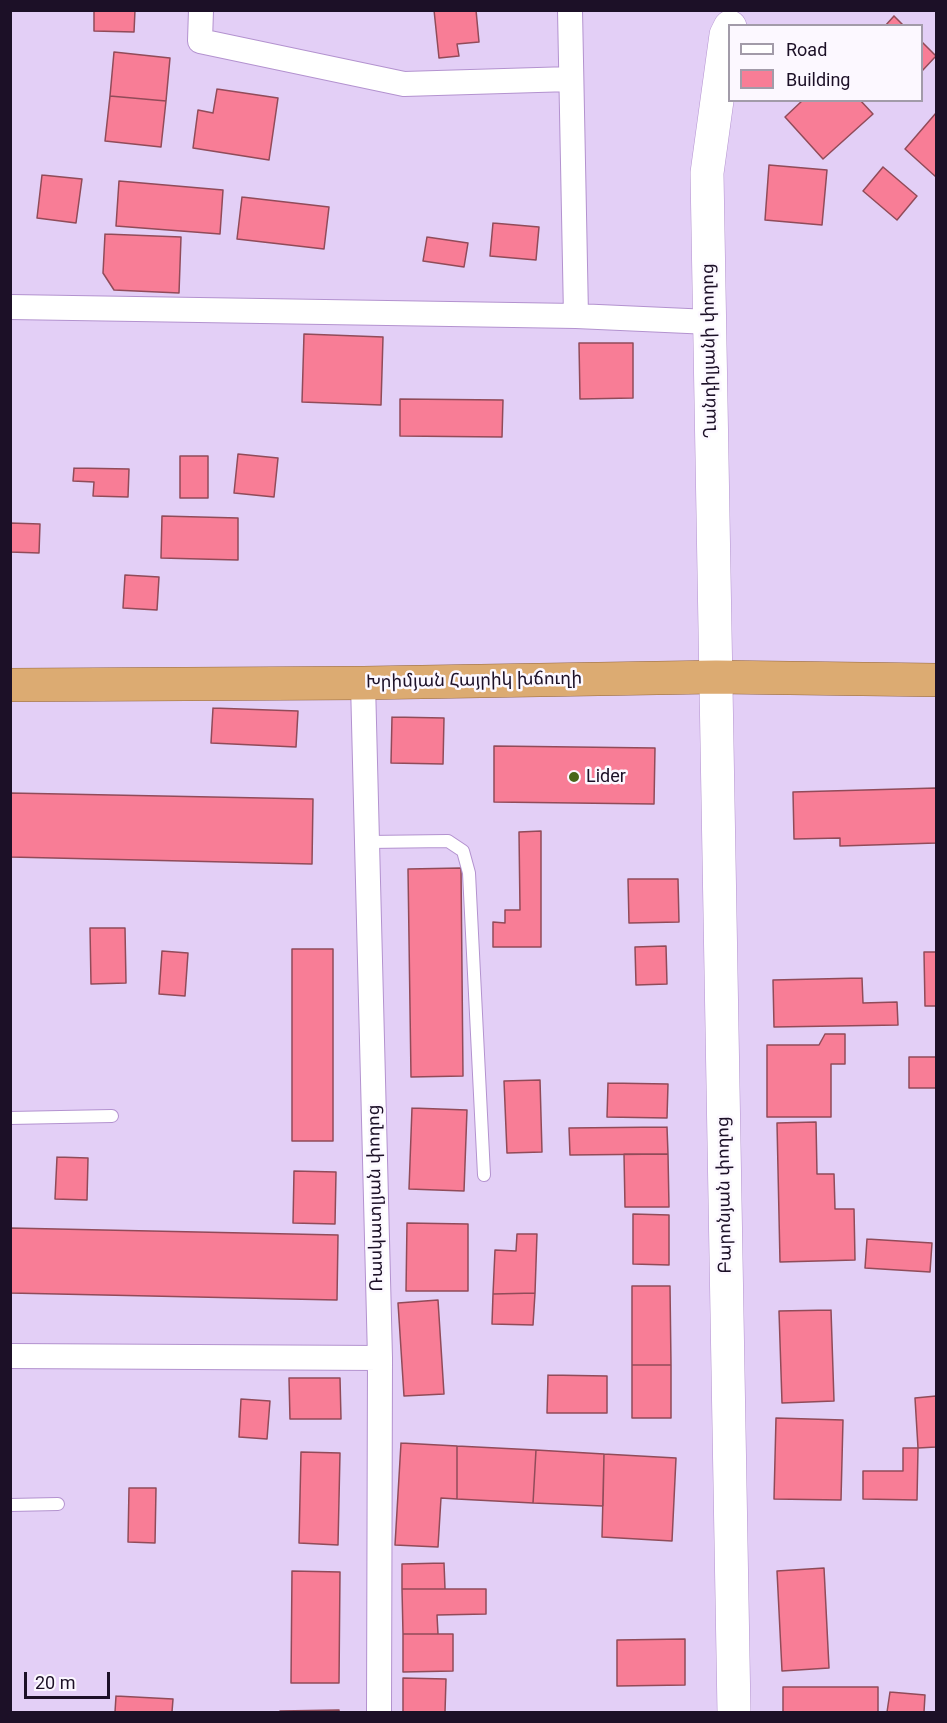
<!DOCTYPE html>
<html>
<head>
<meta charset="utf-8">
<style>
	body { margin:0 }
	#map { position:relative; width:947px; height:1723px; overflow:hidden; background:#e3cff6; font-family:Roboto,sans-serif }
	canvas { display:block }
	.frame { position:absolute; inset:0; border:12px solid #1c1027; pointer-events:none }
	.legend { position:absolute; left:728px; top:24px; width:195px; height:78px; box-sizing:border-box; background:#fcf8ff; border:2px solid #a29ba9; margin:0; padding:8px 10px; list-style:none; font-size:18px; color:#1c1027 }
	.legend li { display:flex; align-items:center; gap:12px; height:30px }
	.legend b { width:30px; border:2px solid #a29ba9 }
	.scale { position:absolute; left:24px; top:1672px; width:86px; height:27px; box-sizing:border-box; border:3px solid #1c1027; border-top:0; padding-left:8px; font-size:18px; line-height:21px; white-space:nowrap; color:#1c1027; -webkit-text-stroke:4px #fcf8ff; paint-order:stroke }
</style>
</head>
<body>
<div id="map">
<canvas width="947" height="1723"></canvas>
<div class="frame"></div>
<ul class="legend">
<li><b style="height:8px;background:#fff"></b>Road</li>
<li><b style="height:16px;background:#f87d96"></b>Building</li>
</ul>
<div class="scale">20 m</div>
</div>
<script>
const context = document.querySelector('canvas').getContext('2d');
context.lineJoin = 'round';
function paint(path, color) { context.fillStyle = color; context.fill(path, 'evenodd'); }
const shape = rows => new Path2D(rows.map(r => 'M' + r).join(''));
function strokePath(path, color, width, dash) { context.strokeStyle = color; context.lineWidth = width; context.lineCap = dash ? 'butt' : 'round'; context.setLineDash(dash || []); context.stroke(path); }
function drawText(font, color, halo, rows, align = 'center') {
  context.font = font + ' Roboto,"Noto Sans Armenian",sans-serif'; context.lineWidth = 5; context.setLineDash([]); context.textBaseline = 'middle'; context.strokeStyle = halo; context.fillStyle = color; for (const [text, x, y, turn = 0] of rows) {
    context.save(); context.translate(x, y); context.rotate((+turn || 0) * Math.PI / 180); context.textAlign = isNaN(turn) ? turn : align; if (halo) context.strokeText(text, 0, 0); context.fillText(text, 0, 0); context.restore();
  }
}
const building = shape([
	[94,10,135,10,134,32,94,31,94,10],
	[434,10,476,10,479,42,457,44,459,56,439,58,434,10],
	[894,16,904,26,885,26,894,16],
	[922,42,936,56,922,71,922,42],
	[114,52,170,58,166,101,110,96,114,52],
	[217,89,278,98,269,160,193,148,198,110,213,113,217,89],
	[110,96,166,101,161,147,105,141,110,96],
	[803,100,860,100,873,114,823,159,785,117,803,100],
	[936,113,936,177,905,149,936,113],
	[769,165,827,170,822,225,765,220,769,165],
	[883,167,917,196,897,220,863,191,883,167],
	[42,175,82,179,76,223,37,218,42,175],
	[119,181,223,190,220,234,116,226,119,181],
	[242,197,329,207,324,249,237,239,242,197],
	[493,223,539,227,536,260,490,256,493,223],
	[105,234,181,237,179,293,114,290,103,273,105,234],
	[427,237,468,243,464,267,423,261,427,237],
	[304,334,383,337,381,405,302,402,304,334],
	[579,343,633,343,633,398,580,399,579,343],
	[400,399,503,400,502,437,400,436,400,399],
	[238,454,278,458,274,497,234,493,238,454],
	[180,456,208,456,208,498,180,498,180,456],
	[74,468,129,469,128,497,93,496,94,482,73,481,74,468],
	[162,516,238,518,238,560,161,558,162,516],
	[10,523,40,524,39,553,10,552,10,523],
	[125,575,159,577,157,610,123,608,125,575],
	[213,708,298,711,296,747,211,743,213,708],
	[392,717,444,718,443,764,391,763,392,717],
	[494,746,655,748,654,804,494,802,494,746],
	[936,788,936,843,840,846,840,838,794,839,793,792,936,788],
	[10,793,313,799,312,864,10,857,10,793],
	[541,831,541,947,493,947,493,922,505,923,505,910,520,910,519,832,541,831],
	[461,868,463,1076,411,1077,408,869,461,868],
	[628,879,678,879,679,922,629,923,628,879],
	[90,928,125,928,126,983,91,984,90,928],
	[666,946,667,984,636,985,635,947,666,946],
	[292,949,333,949,333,1141,292,1141,292,949],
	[162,951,188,953,185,996,159,994,162,951],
	[924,952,936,952,936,1006,925,1006,924,952],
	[862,978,863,1003,897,1002,898,1025,774,1027,773,980,862,978],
	[825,1034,845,1034,845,1064,831,1064,831,1117,767,1117,767,1045,819,1045,825,1034],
	[909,1057,936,1057,936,1088,909,1088,909,1057],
	[540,1080,542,1152,507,1153,504,1081,540,1080],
	[608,1083,668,1084,667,1118,607,1117,608,1083],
	[412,1108,467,1110,464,1191,409,1189,412,1108],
	[816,1122,817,1174,834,1174,835,1209,854,1209,855,1260,780,1262,777,1123,816,1122],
	[667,1127,668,1154,570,1155,569,1128,667,1127],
	[624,1154,668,1154,669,1207,625,1207,624,1154],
	[57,1157,88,1158,87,1200,55,1199,57,1157],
	[294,1171,336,1172,335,1224,293,1223,294,1171],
	[633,1214,669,1215,669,1265,633,1264,633,1214],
	[407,1223,468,1224,468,1291,406,1291,407,1223],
	[10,1228,338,1235,337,1300,10,1293,10,1228],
	[517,1234,537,1234,535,1293,493,1294,495,1250,516,1251,517,1234],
	[867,1239,932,1243,930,1272,865,1268,867,1239],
	[632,1286,670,1286,671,1365,632,1365,632,1286],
	[535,1293,533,1325,492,1324,493,1294,535,1293],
	[438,1300,444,1394,404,1396,398,1303,438,1300],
	[831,1310,834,1401,782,1403,779,1311,831,1310],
	[632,1365,671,1365,671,1418,632,1418,632,1365],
	[548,1375,607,1376,607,1413,547,1413,548,1375],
	[289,1378,340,1378,341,1419,290,1419,289,1378],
	[936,1396,936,1447,918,1448,915,1398,936,1396],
	[241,1399,270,1401,267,1439,239,1437,241,1399],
	[776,1418,843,1420,841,1500,774,1499,776,1418],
	[401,1443,457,1446,457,1499,441,1498,438,1547,395,1545,401,1443],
	[457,1446,536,1450,533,1503,457,1499,457,1446],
	[903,1448,918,1448,917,1500,863,1499,863,1471,903,1471,903,1448],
	[536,1450,604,1454,603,1506,533,1503,536,1450],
	[301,1452,340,1453,338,1545,299,1543,301,1452],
	[604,1454,676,1458,672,1541,602,1537,604,1454],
	[129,1488,156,1488,155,1543,128,1542,129,1488],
	[444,1563,445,1589,402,1589,402,1564,444,1563],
	[824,1568,829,1668,782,1671,777,1571,824,1568],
	[292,1571,340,1572,339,1683,291,1683,292,1571],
	[402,1589,486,1589,486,1614,437,1615,438,1634,403,1634,402,1589],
	[403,1634,453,1634,453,1671,403,1672,403,1634],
	[685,1639,685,1685,617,1686,617,1640,685,1639],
	[403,1678,446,1679,445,1712,403,1712,403,1678],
	[783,1687,878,1687,878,1712,783,1712,783,1687],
	[890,1692,925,1695,924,1712,887,1712,890,1692],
	[116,1696,173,1699,172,1712,115,1712,116,1696],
	[339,1710,339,1712,280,1712,280,1711,339,1710]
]);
const service = shape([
	[368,842,448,841,463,851,469,873,484,1175],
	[10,1118,112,1116],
	[10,1505,58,1504]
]);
const minor = shape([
	[201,10,200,41,404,84,571,79],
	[570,10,576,316],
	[10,307,576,316,710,322],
	[363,683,380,1358,379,1712],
	[10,1356,380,1358]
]);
const secondary = shape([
	[730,27,726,35,707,173,734,1712]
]);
const trunk = shape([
	[10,685,363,683,716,677,936,680]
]);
const markers = [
	[574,777,6,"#486619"]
];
const streetNames = [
	["Ղանդիլյանի փողոց",710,351,-91],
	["Խրիմյան Հայրիկ խճուղի",474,681,-1],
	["Բարոնյան փողոց",725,1195,-91],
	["Ռասկատլյան փողոց",376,1198,-91]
];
const poiNames = [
	["Lider",586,777]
];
paint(building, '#f87d96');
strokePath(building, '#914b59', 1.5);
strokePath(service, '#b392cf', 14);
strokePath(minor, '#b392cf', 26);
strokePath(secondary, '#b392cf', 34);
strokePath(trunk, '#936741', 34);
strokePath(service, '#fff', 12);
strokePath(minor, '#fff', 24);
strokePath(secondary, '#fff', 33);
strokePath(trunk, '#dcab72', 33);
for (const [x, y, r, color] of markers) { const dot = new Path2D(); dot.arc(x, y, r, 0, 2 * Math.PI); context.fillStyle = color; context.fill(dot); strokePath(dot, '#fcf8ff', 2); }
drawText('18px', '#1c1027', '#fcf8ff', streetNames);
drawText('18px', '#1c1027', '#fcf8ff', poiNames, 'left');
</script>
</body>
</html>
